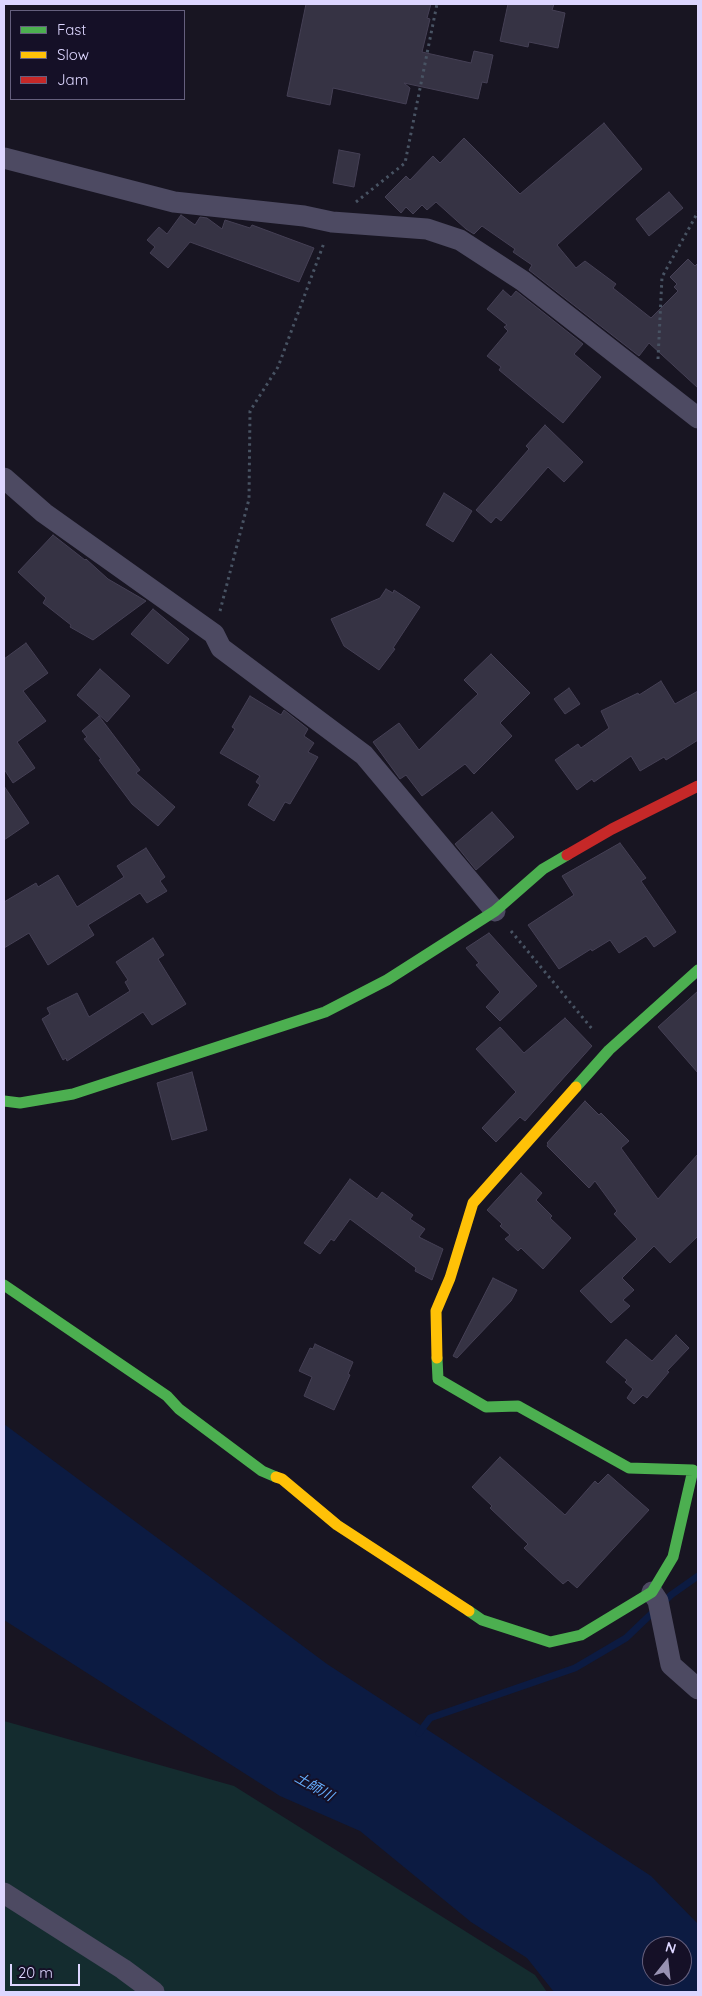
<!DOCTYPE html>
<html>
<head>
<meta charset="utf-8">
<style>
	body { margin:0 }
	#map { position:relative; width:702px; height:1996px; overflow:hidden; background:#181522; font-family:Quicksand,sans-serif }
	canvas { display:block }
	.frame { position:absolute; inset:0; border:5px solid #ddd6ff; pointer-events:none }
	.legend { position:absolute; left:10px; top:10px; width:175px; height:90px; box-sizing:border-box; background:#151027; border:1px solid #655f7d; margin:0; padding:6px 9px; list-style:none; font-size:15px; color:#ddd6ff }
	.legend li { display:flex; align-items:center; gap:10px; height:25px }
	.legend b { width:25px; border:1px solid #655f7d }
	.north { position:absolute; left:642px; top:1936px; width:50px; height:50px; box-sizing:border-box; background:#151027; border:1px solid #655f7d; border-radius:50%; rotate:16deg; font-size:14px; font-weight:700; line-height:20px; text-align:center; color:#ddd6ff }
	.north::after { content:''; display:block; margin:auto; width:18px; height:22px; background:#9892b2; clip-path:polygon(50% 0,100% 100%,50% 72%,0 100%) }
	.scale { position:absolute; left:10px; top:1964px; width:70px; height:22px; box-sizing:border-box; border:2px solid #ddd6ff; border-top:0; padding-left:6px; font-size:15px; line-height:18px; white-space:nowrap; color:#ddd6ff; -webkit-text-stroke:4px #151027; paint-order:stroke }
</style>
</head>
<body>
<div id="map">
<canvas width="702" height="1996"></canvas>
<div class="frame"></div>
<ul class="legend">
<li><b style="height:6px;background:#4caf50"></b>Fast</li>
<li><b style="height:6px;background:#ffc107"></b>Slow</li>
<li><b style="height:6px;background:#c62828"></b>Jam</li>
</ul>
<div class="north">N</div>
<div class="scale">20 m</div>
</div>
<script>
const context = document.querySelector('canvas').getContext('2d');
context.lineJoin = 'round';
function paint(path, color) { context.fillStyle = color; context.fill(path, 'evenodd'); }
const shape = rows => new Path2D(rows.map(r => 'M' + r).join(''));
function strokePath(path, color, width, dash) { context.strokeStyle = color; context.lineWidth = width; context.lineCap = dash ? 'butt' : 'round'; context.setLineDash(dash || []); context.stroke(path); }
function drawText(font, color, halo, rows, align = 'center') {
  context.font = font + ' Quicksand,"Noto Sans JP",sans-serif'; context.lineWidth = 4; context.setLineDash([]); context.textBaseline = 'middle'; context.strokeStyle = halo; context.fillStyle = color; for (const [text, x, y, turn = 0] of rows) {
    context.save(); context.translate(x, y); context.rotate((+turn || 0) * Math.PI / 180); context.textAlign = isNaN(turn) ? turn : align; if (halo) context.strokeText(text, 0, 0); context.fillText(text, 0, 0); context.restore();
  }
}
const green = shape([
	[4,1721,234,1786,535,1975,547,1992,4,1992]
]);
const water = shape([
	[4,1424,327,1664,651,1876,698,1924,698,1992,554,1992,527,1958,471,1922,360,1831,280,1796,4,1620],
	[652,1946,682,1946,682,1976,652,1976]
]);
const stream = shape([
	[419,1733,430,1718,575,1668,626,1638,671,1595,698,1576]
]);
const building = shape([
	[306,4,431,4,427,18,430,19,422,52,471,63,474,51,493,55,487,83,482,82,478,99,404,83,410,88,406,104,333,88,330,105,287,96,306,4],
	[508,4,554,4,552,10,565,13,558,48,529,42,528,47,500,41,508,4],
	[604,123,642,169,557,245,576,268,585,261,616,284,613,288,651,318,678,291,674,287,677,284,670,277,688,259,695,266,698,263,698,388,649,343,639,356,529,270,532,265,513,252,515,249,482,226,474,234,466,229,436,202,427,210,422,205,413,214,406,207,401,213,385,197,406,176,410,180,433,156,440,163,464,138,520,194,604,123],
	[339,150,360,154,354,187,333,183,339,150],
	[669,192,683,208,649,236,636,219,669,192],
	[181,215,195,225,200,217,207,218,222,229,225,220,250,228,252,225,314,248,299,282,190,242,168,268,150,253,155,247,147,240,159,227,167,234,181,215],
	[503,290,511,297,516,291,583,344,574,354,601,377,563,423,499,370,501,367,487,356,508,331,504,327,507,325,487,309,503,290],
	[545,425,583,462,564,482,548,467,501,521,496,517,491,523,476,510,529,449,526,446,545,425],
	[444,493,472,511,453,542,426,525,444,493],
	[53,535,85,560,86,559,108,579,146,601,93,640,70,627,71,625,43,603,46,598,18,572,53,535],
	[386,589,393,593,394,590,420,607,393,648,395,649,379,670,344,646,331,619,380,598,386,589],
	[153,609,189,639,168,664,131,634,153,609],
	[26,643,48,673,23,691,46,721,17,742,35,768,13,783,4,769,4,659,26,643],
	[491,654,530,693,500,723,512,736,474,774,465,764,422,796,406,775,400,779,373,742,399,723,419,750,478,694,464,680,491,654],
	[100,669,130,696,107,722,77,695,100,669],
	[661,681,675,704,698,691,698,740,666,760,664,757,640,771,631,756,594,782,592,779,577,790,555,760,578,744,581,748,609,728,601,711,638,693,639,695,661,681],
	[569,688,580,704,565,714,554,699,569,688],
	[250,696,281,715,284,710,308,729,304,736,314,743,308,752,318,757,290,804,285,802,274,821,248,805,260,785,256,782,260,776,220,753,235,729,232,727,250,696],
	[99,716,140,770,136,773,175,807,158,826,132,804,99,760,101,759,84,739,87,737,82,731,99,716],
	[4,786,29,823,4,840,4,786],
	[492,812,514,837,476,870,455,844,492,812],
	[620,843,646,878,641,881,676,932,654,947,646,936,619,953,610,940,592,951,591,949,559,969,528,925,574,895,562,876,620,843],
	[146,848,165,877,160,881,167,891,147,903,140,893,88,925,94,935,48,965,29,933,4,948,4,902,36,883,38,887,58,875,77,907,124,877,117,866,146,848],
	[489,933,537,986,500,1021,486,1007,500,992,476,965,479,963,466,948,489,933],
	[153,938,164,955,158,959,186,1004,152,1025,143,1012,67,1061,66,1058,63,1060,42,1019,50,1014,47,1008,77,993,89,1017,130,991,125,982,128,980,116,962,153,938],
	[698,991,698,1073,658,1027,698,991],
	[565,1018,592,1046,525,1121,520,1117,496,1142,482,1128,516,1092,476,1049,500,1027,524,1053,565,1018],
	[192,1072,207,1130,172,1140,157,1083,192,1072],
	[585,1101,599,1115,601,1113,629,1141,621,1148,658,1199,698,1154,698,1236,670,1263,654,1246,622,1278,634,1290,623,1300,630,1306,611,1323,580,1291,637,1239,614,1214,617,1211,595,1181,589,1188,547,1146,548,1144,547,1143,585,1101],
	[521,1173,542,1193,536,1200,552,1216,550,1218,571,1238,543,1269,521,1248,518,1251,505,1239,510,1235,500,1226,502,1224,487,1210,521,1173],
	[350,1179,377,1199,382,1192,413,1215,410,1219,425,1229,419,1237,443,1249,432,1280,415,1271,416,1268,350,1219,334,1241,331,1239,320,1254,304,1243,350,1179],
	[493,1278,517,1290,511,1301,457,1358,453,1356,493,1278],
	[676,1335,689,1348,667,1371,669,1372,647,1398,643,1395,634,1404,627,1398,633,1389,625,1382,627,1380,606,1362,626,1339,652,1361,676,1335],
	[315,1344,353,1362,348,1374,350,1375,334,1410,304,1396,312,1377,299,1371,310,1348,313,1349,315,1344],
	[500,1457,565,1515,595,1481,598,1484,608,1474,649,1510,577,1588,568,1580,563,1584,524,1548,528,1544,490,1508,492,1506,472,1487,500,1457]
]);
const path = shape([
	[356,202,405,163,437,4],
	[658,359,662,277,698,212],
	[220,611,249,499,250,411,278,367,324,243],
	[511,931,593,1030]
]);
const street = shape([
	[4,158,174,202,304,216,332,222,427,229,460,240,523,281,698,418],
	[4,478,44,513,214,634,221,648,364,755,495,911],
	[652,1592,658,1601,671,1665,698,1689],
	[4,1893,123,1969,154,1992]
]);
const fast = shape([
	[576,1087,609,1050,698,970],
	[4,1101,20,1103,73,1094,325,1012,387,980,495,911,543,869,567,855],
	[4,1285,167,1396,179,1409,262,1471,276,1477],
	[437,1358,438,1379,486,1407,518,1406,629,1468,693,1470,673,1557,652,1592,581,1635,550,1642,482,1620,469,1611]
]);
const slow = shape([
	[437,1358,436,1311,450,1278,473,1203,576,1087],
	[276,1477,282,1479,337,1525,469,1611]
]);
const jam = shape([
	[567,855,612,829,698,786]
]);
const waterNames = [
	["土師川",314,1787,30]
];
paint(green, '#142c2f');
paint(water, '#0c1b42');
strokePath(stream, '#0c1b42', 7);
paint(building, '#363344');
strokePath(building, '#454055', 1);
strokePath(path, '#485363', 3, [2.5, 4]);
strokePath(street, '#4d4a62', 21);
strokePath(fast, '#4caf50', 11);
strokePath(slow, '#ffc107', 11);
strokePath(jam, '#c62828', 11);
drawText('italic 14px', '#65adfd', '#151027', waterNames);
</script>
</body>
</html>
